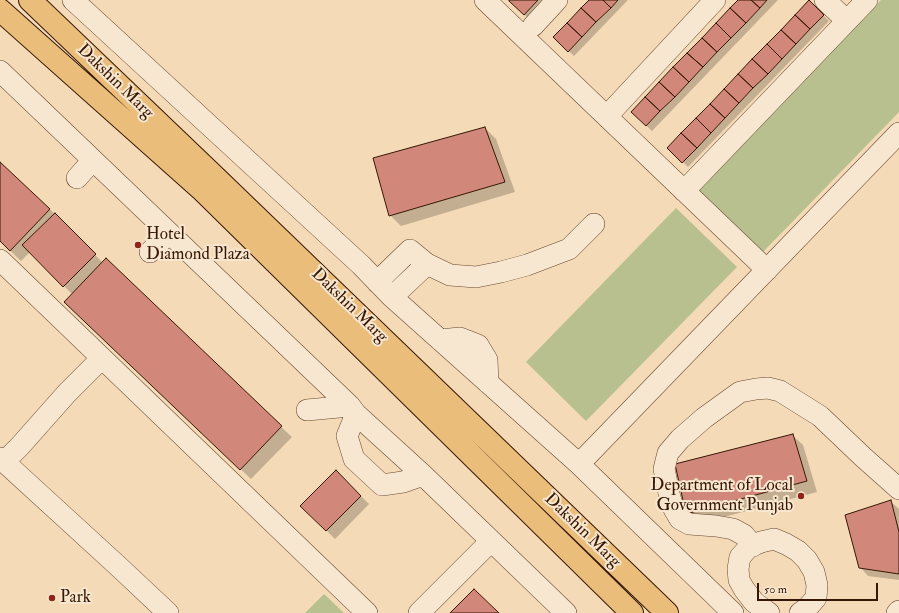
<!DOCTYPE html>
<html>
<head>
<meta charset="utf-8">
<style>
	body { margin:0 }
	#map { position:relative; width:899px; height:613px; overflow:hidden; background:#f4dab6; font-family:"IM FELL Double Pica",serif }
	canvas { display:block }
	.scale { position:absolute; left:757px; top:583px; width:121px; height:18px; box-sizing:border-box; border:2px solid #361703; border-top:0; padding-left:5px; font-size:12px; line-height:14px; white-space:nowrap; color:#361703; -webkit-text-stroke:3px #f8e7d0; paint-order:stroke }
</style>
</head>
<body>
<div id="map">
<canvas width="899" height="613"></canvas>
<div class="scale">50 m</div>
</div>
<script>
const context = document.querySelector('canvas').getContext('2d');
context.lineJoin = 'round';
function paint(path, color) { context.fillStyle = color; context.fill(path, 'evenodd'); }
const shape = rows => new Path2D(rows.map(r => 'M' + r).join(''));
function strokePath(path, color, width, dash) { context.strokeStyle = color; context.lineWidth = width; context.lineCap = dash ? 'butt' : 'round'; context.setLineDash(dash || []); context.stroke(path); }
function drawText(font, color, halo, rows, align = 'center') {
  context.font = font + ' "IM FELL Double Pica",serif'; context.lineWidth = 4; context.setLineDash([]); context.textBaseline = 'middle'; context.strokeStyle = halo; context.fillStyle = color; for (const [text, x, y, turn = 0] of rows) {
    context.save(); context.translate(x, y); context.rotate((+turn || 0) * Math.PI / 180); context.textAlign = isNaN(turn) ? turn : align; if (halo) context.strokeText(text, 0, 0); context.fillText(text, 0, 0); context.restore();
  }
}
const green = shape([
	[881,0,899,0,899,112,763,252,697,188],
	[676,208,737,267,586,421,526,362],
	[324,594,344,613,305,613]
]);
const shadow = shape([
	[511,0,549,0,530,20,515,6],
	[590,0,628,0,574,56,554,37],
	[739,0,778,0,652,131,632,112],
	[809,1,829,21,688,167,669,148],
	[485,128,496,139,515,192,401,226,390,215],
	[0,163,55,214,103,263,292,437,251,479,76,312,72,294,30,252,21,261,0,241],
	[792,435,803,445,817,492,698,524,687,514],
	[336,472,369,504,335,539,302,506],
	[890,501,899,509,899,580,868,576,860,567]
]);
const building = shape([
	[509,0,538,0,524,15,509,1,509,0],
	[589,0,603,0,611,8,596,22,581,8,589,0],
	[603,0,618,0,611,8,603,0],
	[738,0,751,0,760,8,746,23,730,8,738,0],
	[751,0,767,0,760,8,751,0],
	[809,0,824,15,810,29,795,15,809,0],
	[581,8,596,22,582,37,567,23,581,8],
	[730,8,746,23,731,38,716,23,730,8],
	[795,15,810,29,796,44,781,30,795,15],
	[567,23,582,37,568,52,553,37,567,23],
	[716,23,731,38,717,52,702,38,716,23],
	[781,30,796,44,782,59,767,44,781,30],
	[702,38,717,52,703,67,687,53,702,38],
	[767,44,782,59,768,74,752,59,767,44],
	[687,53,703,67,689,82,673,67,687,53],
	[752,59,768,74,753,88,738,74,752,59],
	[673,67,689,82,675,97,659,82,673,67],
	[738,74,753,88,739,103,724,89,738,74],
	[659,82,675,97,660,111,645,97,659,82],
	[724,89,739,103,725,118,710,104,724,89],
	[645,97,660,111,646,126,631,112,645,97],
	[710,104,725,118,711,133,696,118,710,104],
	[696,118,711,133,697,148,681,133,696,118],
	[485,127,505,182,389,216,373,158,485,127],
	[681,133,697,148,682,163,667,148,681,133],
	[0,162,50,209,10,251,0,241,0,162],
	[55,213,96,254,63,287,22,245,55,213],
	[106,258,282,426,240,470,64,302,106,258],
	[793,434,807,481,686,514,675,464,793,434],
	[336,470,361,496,326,531,300,506,336,470],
	[891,500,899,532,899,574,859,568,845,515,891,500],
	[474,589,499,613,450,613,474,589]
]);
const minor = shape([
	[73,0,361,265,392,297,579,464,733,613],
	[485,0,767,270],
	[825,0,847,21],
	[533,26,557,0],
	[0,71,350,406,356,414,423,475,566,613],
	[607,116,715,0],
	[77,178,93,160],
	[684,191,867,0],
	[150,252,169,233],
	[0,260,367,613],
	[377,282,410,250,427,264],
	[392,297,427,264,450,275,476,277,501,272,527,265,569,249,594,224],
	[440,340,460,338,478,345,487,360,488,383],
	[307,410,350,406],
	[356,414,347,436,354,459,382,485,403,482,423,475],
	[0,458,118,566,168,613],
	[4,462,20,446,67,393,102,358],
	[579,464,899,133],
	[753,546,744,535,733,529,716,526,689,524,680,519,674,509,670,498,664,469,668,453,680,439,704,418,740,392,756,389,768,388,780,391,820,416,863,457,899,489],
	[419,613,491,541],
	[769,613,766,611,754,602,744,589,739,580,738,569,740,557,749,547,761,542,774,539,786,544,798,551,807,560,814,572,817,585,816,598,807,608,800,613],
	[897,613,899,611]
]);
const major = shape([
	[30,0,215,177,667,613],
	[0,10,201,189,632,613]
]);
const markers = [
	[138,245,4,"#8f2418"],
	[801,496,4,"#8f2418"],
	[52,598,4,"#8f2418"]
];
const streetNames = [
	["Dakshin Marg",115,82,44],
	["Dakshin Marg",349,306,44],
	["Dakshin Marg",582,531,44]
];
const poiNames = [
	["Hotel",146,235],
	["Diamond Plaza",146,255],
	["Department of Local",793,486,"right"],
	["Government Punjab",793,506,"right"],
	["Park",60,598]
];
paint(green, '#b8c090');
paint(shadow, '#0003');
paint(building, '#d1887b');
strokePath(building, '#361703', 1);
strokePath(minor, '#664830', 22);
strokePath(major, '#361703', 24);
strokePath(minor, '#f8e7d0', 21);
strokePath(major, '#eabd7b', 22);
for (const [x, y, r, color] of markers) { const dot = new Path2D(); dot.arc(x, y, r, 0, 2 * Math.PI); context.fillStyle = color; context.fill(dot); strokePath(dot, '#f8e7d0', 1.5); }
drawText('17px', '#361703', '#f8e7d0', streetNames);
drawText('17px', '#361703', '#f8e7d0', poiNames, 'left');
</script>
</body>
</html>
